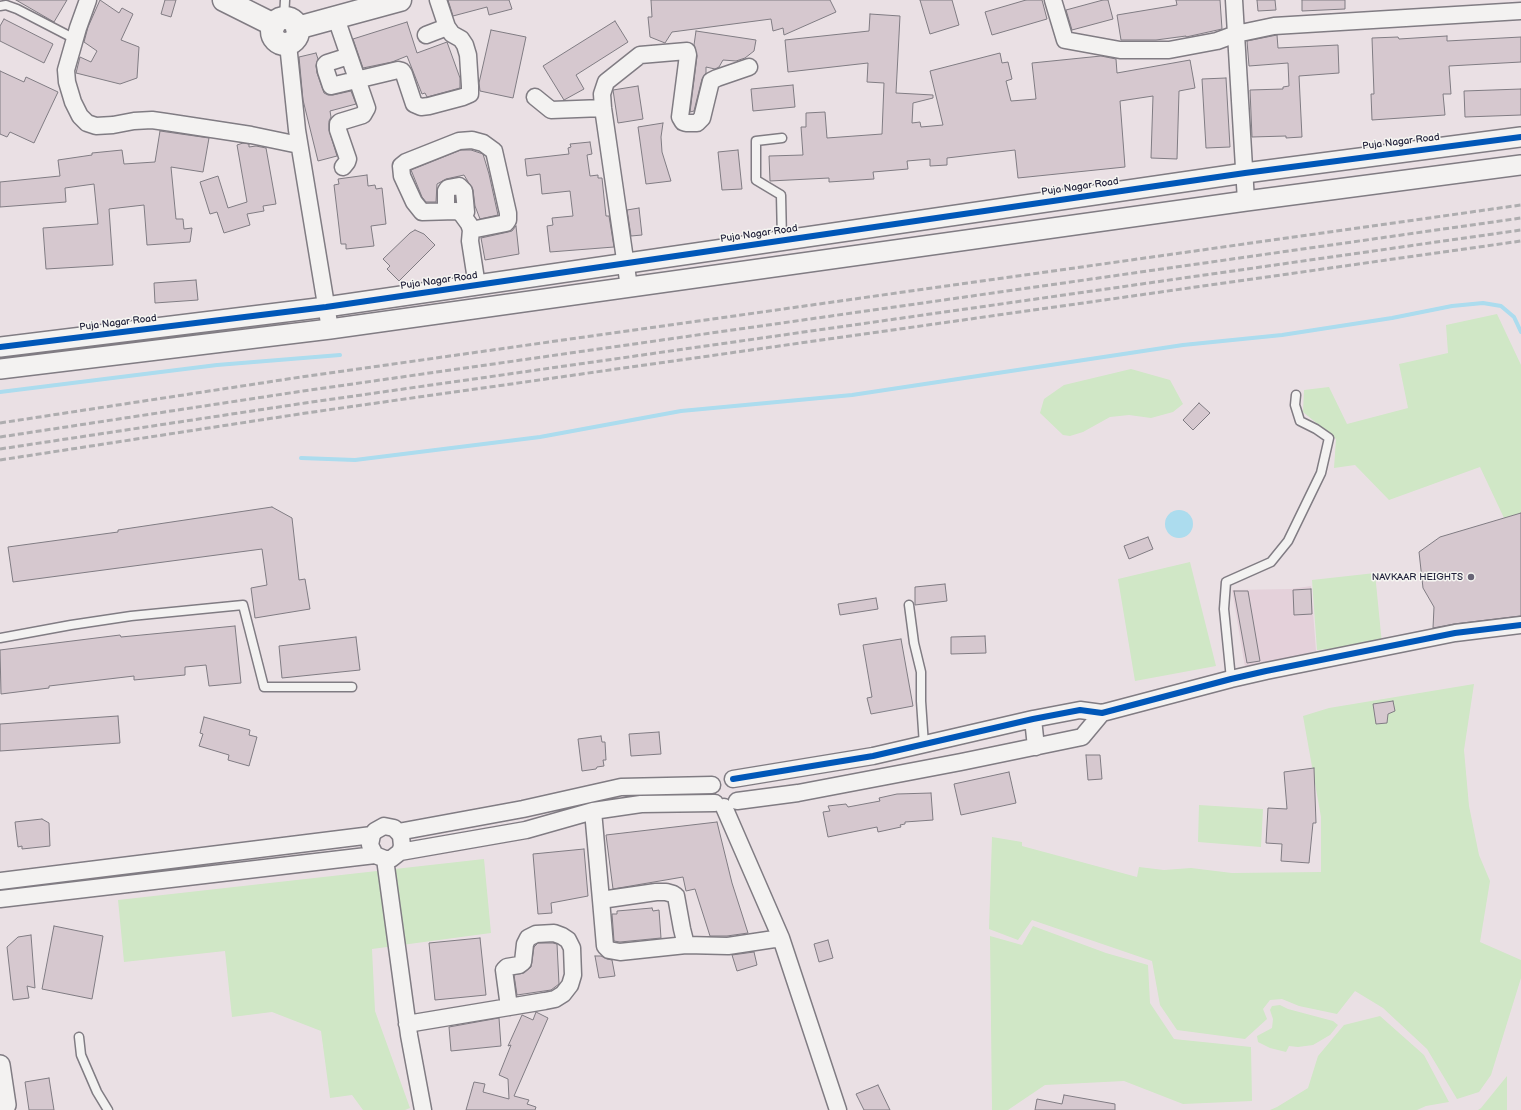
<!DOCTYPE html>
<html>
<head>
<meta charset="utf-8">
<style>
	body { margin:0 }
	canvas { display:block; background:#eae0e4 }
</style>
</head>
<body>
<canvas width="1521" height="1110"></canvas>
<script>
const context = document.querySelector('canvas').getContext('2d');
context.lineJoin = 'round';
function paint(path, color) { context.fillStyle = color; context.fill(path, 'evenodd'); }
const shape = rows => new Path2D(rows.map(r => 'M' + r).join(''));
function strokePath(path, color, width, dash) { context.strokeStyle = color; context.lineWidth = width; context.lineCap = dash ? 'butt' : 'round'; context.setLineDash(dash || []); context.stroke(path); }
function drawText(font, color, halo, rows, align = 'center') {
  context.font = font + ' "Balsamiq Sans",sans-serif'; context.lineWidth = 3; context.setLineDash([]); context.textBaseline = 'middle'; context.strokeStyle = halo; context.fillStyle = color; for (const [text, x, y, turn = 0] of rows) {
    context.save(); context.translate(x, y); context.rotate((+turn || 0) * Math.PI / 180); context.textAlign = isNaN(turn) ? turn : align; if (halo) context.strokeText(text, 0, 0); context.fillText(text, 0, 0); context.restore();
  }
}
const built = shape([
	[1311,586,1316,651,1277,661,1245,667,1232,590,1291,589]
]);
const green = shape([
	[1497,314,1521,365,1521,513,1504,518,1480,467,1389,500,1355,465,1334,468,1336,439,1303,412,1304,390,1329,387,1347,424,1408,408,1399,364,1448,353,1446,325],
	[1131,369,1170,380,1183,404,1173,412,1151,418,1129,415,1110,417,1083,432,1070,436,1063,435,1040,413,1044,399,1064,385],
	[1190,562,1216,666,1135,681,1118,579],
	[1375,573,1382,644,1317,650,1312,580],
	[1474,684,1464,750,1469,806,1479,855,1490,881,1480,942,1521,960,1521,978,1491,1075,1479,1092,1457,1099,1427,1049,1383,1008,1355,991,1337,1014,1299,1006,1282,999,1270,1000,1263,1009,1267,1019,1245,1039,1177,1030,1160,1005,1152,961,1032,920,1018,940,989,929,992,837,1022,842,1022,846,1137,877,1139,867,1164,870,1191,868,1232,873,1321,872,1321,817,1303,716,1329,708],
	[1199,805,1263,809,1261,847,1198,842],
	[484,859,491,933,372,949,375,1011,410,1108,405,1110,363,1110,352,1095,330,1098,321,1031,272,1012,232,1017,225,951,124,962,118,900],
	[1033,926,1106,953,1148,965,1150,1003,1174,1039,1251,1047,1252,1101,1183,1104,1124,1081,1045,1085,1008,1110,992,1110,990,936,1022,945],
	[1280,1005,1288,1009,1333,1021,1338,1025,1330,1035,1313,1045,1298,1047,1289,1046,1286,1052,1270,1048,1258,1042,1257,1036,1272,1028,1273,1019,1270,1010,1272,1006],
	[1380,1016,1424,1055,1449,1102,1426,1106,1417,1110,1270,1110,1277,1107,1308,1088,1318,1056,1344,1025],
	[1507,1076,1507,1110,1478,1110,1481,1108]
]);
const water = shape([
	'1165 524a14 14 0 1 1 28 0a14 14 0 1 1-28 0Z'
]);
const stream = shape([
	[0,392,217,365,340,355],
	[301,458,355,460,540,437,681,411,852,395,1183,345,1282,335,1392,318,1452,306,1483,303,1501,306,1514,317,1521,332]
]);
const building = shape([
	[16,0,67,0,54,22,16,0],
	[100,0,119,13,122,8,133,14,121,40,139,47,137,78,120,84,76,73,80,57,91,62,97,51,84,42,88,27,100,0],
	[165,0,176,0,171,17,161,14,165,0],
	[448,0,509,0,512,9,489,15,487,7,453,16,448,0],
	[651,0,830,0,836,12,784,35,783,28,773,31,771,19,672,32,665,43,650,37,648,17,652,17,651,0],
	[920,0,952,0,959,25,930,34,920,0],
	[1026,0,1042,0,1047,19,992,35,985,12,1026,0],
	[1103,0,1108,0,1113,19,1072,30,1066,10,1103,0],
	[1176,0,1220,0,1222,29,1186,37,1186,36,1156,40,1121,40,1117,15,1177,5,1176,0],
	[1257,0,1275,0,1276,10,1258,11,1257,0],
	[1302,0,1345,0,1345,9,1302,11,1302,0],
	[870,14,900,16,896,93,933,95,933,98,913,103,912,123,920,122,921,127,943,125,930,71,1000,53,1002,63,1008,62,1012,79,1006,81,1011,101,1036,99,1032,63,1101,56,1116,59,1117,73,1190,60,1195,88,1179,91,1177,159,1151,158,1153,96,1120,101,1125,167,1018,178,1015,150,947,158,947,165,930,166,930,159,907,161,908,169,873,172,874,179,829,182,829,178,770,181,769,156,803,155,801,127,806,127,806,113,825,112,827,138,882,134,884,83,867,82,868,63,788,72,785,40,869,31,870,14],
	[4,19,53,44,44,63,0,41,0,26,4,19],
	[615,21,628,42,576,75,584,89,564,100,543,66,615,21],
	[407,22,417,53,447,42,460,78,460,88,427,97,425,93,422,94,407,56,392,62,363,68,353,39,407,22],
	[491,30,526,37,513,98,480,91,479,83,491,30],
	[696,31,756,40,754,51,745,58,736,61,723,60,719,67,715,69,706,67,706,73,702,79,694,111,690,112,697,56,694,45,696,31],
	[1277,35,1278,48,1338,45,1339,73,1299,76,1302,137,1286,138,1286,136,1252,137,1250,90,1283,89,1283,87,1289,86,1288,63,1249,66,1247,41,1277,35],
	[1447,36,1447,41,1521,37,1521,62,1449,66,1451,94,1443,94,1445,115,1372,120,1371,94,1374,94,1372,38,1398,37,1399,39,1447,36],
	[316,53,318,59,316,66,317,73,324,93,328,95,333,95,351,91,356,104,330,111,331,117,329,121,329,130,337,156,318,161,303,100,299,57,316,53],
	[0,71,24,82,26,77,58,92,34,143,10,132,7,137,0,134,0,71],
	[1226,78,1230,147,1206,148,1202,79,1226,78],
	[793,85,795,107,753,111,751,89,793,85],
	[638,86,643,119,618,123,613,90,638,86],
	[1521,89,1521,115,1465,117,1464,91,1521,89],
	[663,123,661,137,662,152,671,181,646,184,638,127,663,123],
	[160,131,209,138,203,172,171,167,176,219,183,219,184,229,192,228,190,242,147,245,144,205,109,209,113,265,46,269,43,228,98,224,94,184,65,188,66,202,0,207,0,182,60,176,58,160,92,155,92,153,122,150,124,164,155,162,160,131],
	[590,142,592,154,587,155,590,176,598,175,598,178,602,178,606,216,609,216,614,247,550,252,547,226,553,225,552,218,573,216,570,191,542,194,540,174,527,176,525,159,569,154,568,148,571,147,570,144,590,142],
	[243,143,249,144,249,147,256,146,266,148,276,204,263,206,264,211,247,214,250,225,224,233,217,212,210,214,200,182,218,176,228,208,247,202,237,145,243,143],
	[461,150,471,150,483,154,489,174,498,215,480,219,475,206,473,190,464,175,446,179,437,184,436,202,426,202,422,197,411,170,461,150],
	[738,150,742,189,722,190,718,152,738,150],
	[367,175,368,186,375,185,376,189,382,188,386,224,371,226,374,246,346,249,346,244,341,244,334,185,339,184,338,179,367,175],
	[639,208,642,235,631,236,627,210,639,208],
	[516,226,519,254,485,260,481,238,508,232,512,231,516,226],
	[415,230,424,234,435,245,399,281,387,269,390,266,383,259,410,233,415,230],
	[196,280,198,300,155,303,154,283,196,280],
	[1199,403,1210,413,1193,430,1183,420,1199,403],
	[272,507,292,518,299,580,305,579,310,609,255,618,251,588,267,585,262,549,13,582,8,547,118,532,118,530,272,507],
	[1521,513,1521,616,1454,624,1433,628,1434,607,1423,588,1419,552,1440,537,1521,513],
	[1148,537,1153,549,1129,559,1124,546,1148,537],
	[945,584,947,601,915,605,915,587,945,584],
	[1311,589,1312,614,1294,615,1293,590,1311,589],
	[1234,591,1248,591,1260,661,1247,663,1234,591],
	[876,598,878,609,840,615,838,604,876,598],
	[235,626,241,683,209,686,206,665,185,667,185,675,134,680,134,676,49,686,49,688,1,694,0,650,120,635,121,637,235,626],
	[985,636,986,653,951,654,951,637,985,636],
	[356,637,360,670,282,678,279,646,356,637],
	[901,639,913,706,871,714,867,698,872,697,863,645,901,639],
	[1393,701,1395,711,1388,714,1387,723,1376,724,1373,704,1393,701],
	[118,716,120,743,0,751,0,724,118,716],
	[204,717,250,730,249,735,257,737,249,766,228,760,229,755,199,746,203,734,200,733,204,717],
	[659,732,661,754,631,756,629,734,659,732],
	[601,736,602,742,605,742,606,760,603,760,604,766,597,767,596,769,582,771,578,739,601,736],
	[1086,755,1100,755,1102,779,1088,780,1086,755],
	[1314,768,1316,823,1313,823,1309,863,1281,861,1282,844,1266,843,1268,808,1287,809,1284,772,1314,768],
	[1009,772,1016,803,961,815,954,784,1009,772],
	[931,793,933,820,905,822,905,824,900,825,901,827,878,832,877,827,828,837,823,812,830,811,828,806,846,804,848,807,880,801,879,798,897,794,931,793],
	[42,819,49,823,50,846,22,849,22,846,18,847,15,822,42,819],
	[717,822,732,883,748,933,727,936,710,936,695,889,686,891,683,877,613,889,606,835,717,822],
	[584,849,588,896,551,903,552,913,538,914,533,854,584,849],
	[652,908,653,911,659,910,661,938,620,942,614,941,612,914,617,914,617,911,652,908],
	[54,926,103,936,92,999,42,989,54,926],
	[31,935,35,988,27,986,29,998,13,1000,7,947,18,937,31,935],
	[480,938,486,995,435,1000,429,943,480,938],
	[828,940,833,958,819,962,814,944,828,940],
	[538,943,553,943,557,944,559,984,551,990,517,995,514,975,524,973,531,967,534,947,538,943],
	[754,952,757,965,737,971,732,955,754,952],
	[595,956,601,956,607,959,612,960,615,976,599,978,595,956],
	[536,1012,548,1018,514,1096,529,1100,527,1104,536,1107,535,1110,466,1110,474,1082,485,1084,483,1092,509,1099,508,1079,499,1075,511,1045,508,1046,522,1015,533,1020,536,1012],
	[499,1018,501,1046,451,1051,449,1027,499,1018],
	[49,1078,54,1110,29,1110,25,1082,49,1078],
	[878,1085,890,1110,864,1110,856,1094,878,1085],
	[1064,1095,1115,1104,1115,1110,1035,1110,1037,1099,1062,1104,1064,1095]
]);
const service = shape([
	[0,6,6,5,17,9,75,39],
	[284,19,285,0],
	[782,138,756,141,756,180,781,195,782,240],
	[909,605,914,643,921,672,921,701,924,745],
	[0,638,71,625,131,616,243,605,264,687,352,687],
	[1231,679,1224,609,1226,582,1271,562,1288,541,1321,473,1329,438,1316,429,1300,421,1295,405,1296,395],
	[79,1037,81,1055,97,1092,108,1110]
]);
const minor = shape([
	[88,0,78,28,66,70,67,82,73,102,80,116,87,123,96,126,113,125,134,121,152,120,166,122,251,135,299,145],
	[1053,0,1065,40,1120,50,1169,50,1217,41,1236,34,1246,201],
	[1234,0,1236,34,1274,26,1521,11],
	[336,18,367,108,363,115,340,122,338,124,338,130,348,159,347,162,343,167],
	[426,35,447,27],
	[288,44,297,130,330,329],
	[349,56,327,63,325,65,326,71,331,86,398,70,402,71,404,74,414,104,421,107,429,106,463,97,470,94,470,86,468,55,465,45,461,39,452,34,447,27,438,0],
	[535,97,551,110,603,108],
	[446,211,446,191,448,188,459,186,464,191,465,201,466,212,464,216],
	[471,230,469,224,461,213,456,211,422,212,414,202,402,176,401,166,406,162,459,141,472,140,483,143,494,151,508,213,508,220,506,223,471,230,470,241,477,286],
	[629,287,603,108,602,94,606,82,640,55,687,51,688,55,680,117,683,122,686,123,697,123,702,118,711,81,717,78,749,67],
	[1033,719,1036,747],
	[733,779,873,756,1033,719,1080,710,1102,713,1231,679,1266,671,1455,633,1521,625],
	[737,801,798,793,961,762,1082,737,1102,713],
	[724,807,781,938,838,1110],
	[593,811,601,900,656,892,666,892,673,894,676,896,682,929,686,945],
	[398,832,523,809,621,787,712,785],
	[400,852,526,830,593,811,641,804,715,803],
	[385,859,409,1035,423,1110],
	[0,881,372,835],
	[0,899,375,855,385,859,391,859,400,852,402,846,401,836,398,832,394,828,384,826,375,831,372,835,370,845,375,855],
	[601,900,605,946,609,950,620,952,686,945,728,946,781,938],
	[407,1024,545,1001,555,999,563,994,570,985,573,975,572,948,568,940,562,936,554,933,536,934,528,938,525,944,523,962,519,965,507,967,504,970,509,1007]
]);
const tertiary = shape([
	[0,347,326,307,1245,173,1521,137],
	[0,369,330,329,1246,201,1521,165],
	[0,1065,6,1105,3,1110]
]);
const secondary = shape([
	[224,0,274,25],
	'272 31a13 13 0 1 1 26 0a13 13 0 1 1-26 0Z',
	[297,28,400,0]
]);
const rail = shape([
	[0,423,301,377,1521,205],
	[0,437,303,391,1521,218],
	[0,449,305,403,1521,230],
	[0,460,306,413,1521,241]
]);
const cycleway = shape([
	[0,347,326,307,1245,173,1521,137],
	[733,779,873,756,1033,719,1080,710,1102,713,1231,679,1266,671,1455,633,1521,625]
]);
const markers = [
	[1471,577,4,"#686476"]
];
const streetNames = [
	["Puja Nagar Road",1401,142,-7],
	["Puja Nagar Road",1080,187,-8],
	["Puja Nagar Road",759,234,-8],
	["Puja Nagar Road",439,281,-8],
	["Puja Nagar Road",118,323,-7]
];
const poiNames = [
	["NAVKAAR HEIGHTS",1463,577]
];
paint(built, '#e4d1da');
paint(green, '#d0e7c6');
paint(water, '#acdcee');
strokePath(stream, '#acdcee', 4);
paint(building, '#d6c8cf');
strokePath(building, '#807c83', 1);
strokePath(service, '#807c83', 11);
strokePath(minor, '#807c83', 19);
strokePath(tertiary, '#807c83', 22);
strokePath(secondary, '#807c83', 25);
strokePath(service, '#f3f2f1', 8);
strokePath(minor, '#f3f2f1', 16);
strokePath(tertiary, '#f3f2f1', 19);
strokePath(secondary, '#f3f2f1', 22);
strokePath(rail, '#aeadaf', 3, [6, 3]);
strokePath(cycleway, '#0057b8', 6);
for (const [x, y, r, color] of markers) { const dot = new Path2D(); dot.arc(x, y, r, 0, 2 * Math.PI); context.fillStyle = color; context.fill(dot); strokePath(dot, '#f6f6f2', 1.5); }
drawText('10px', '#22223b', '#f6f6f2', streetNames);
drawText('10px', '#22223b', '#f6f6f2', poiNames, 'right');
</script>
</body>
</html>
